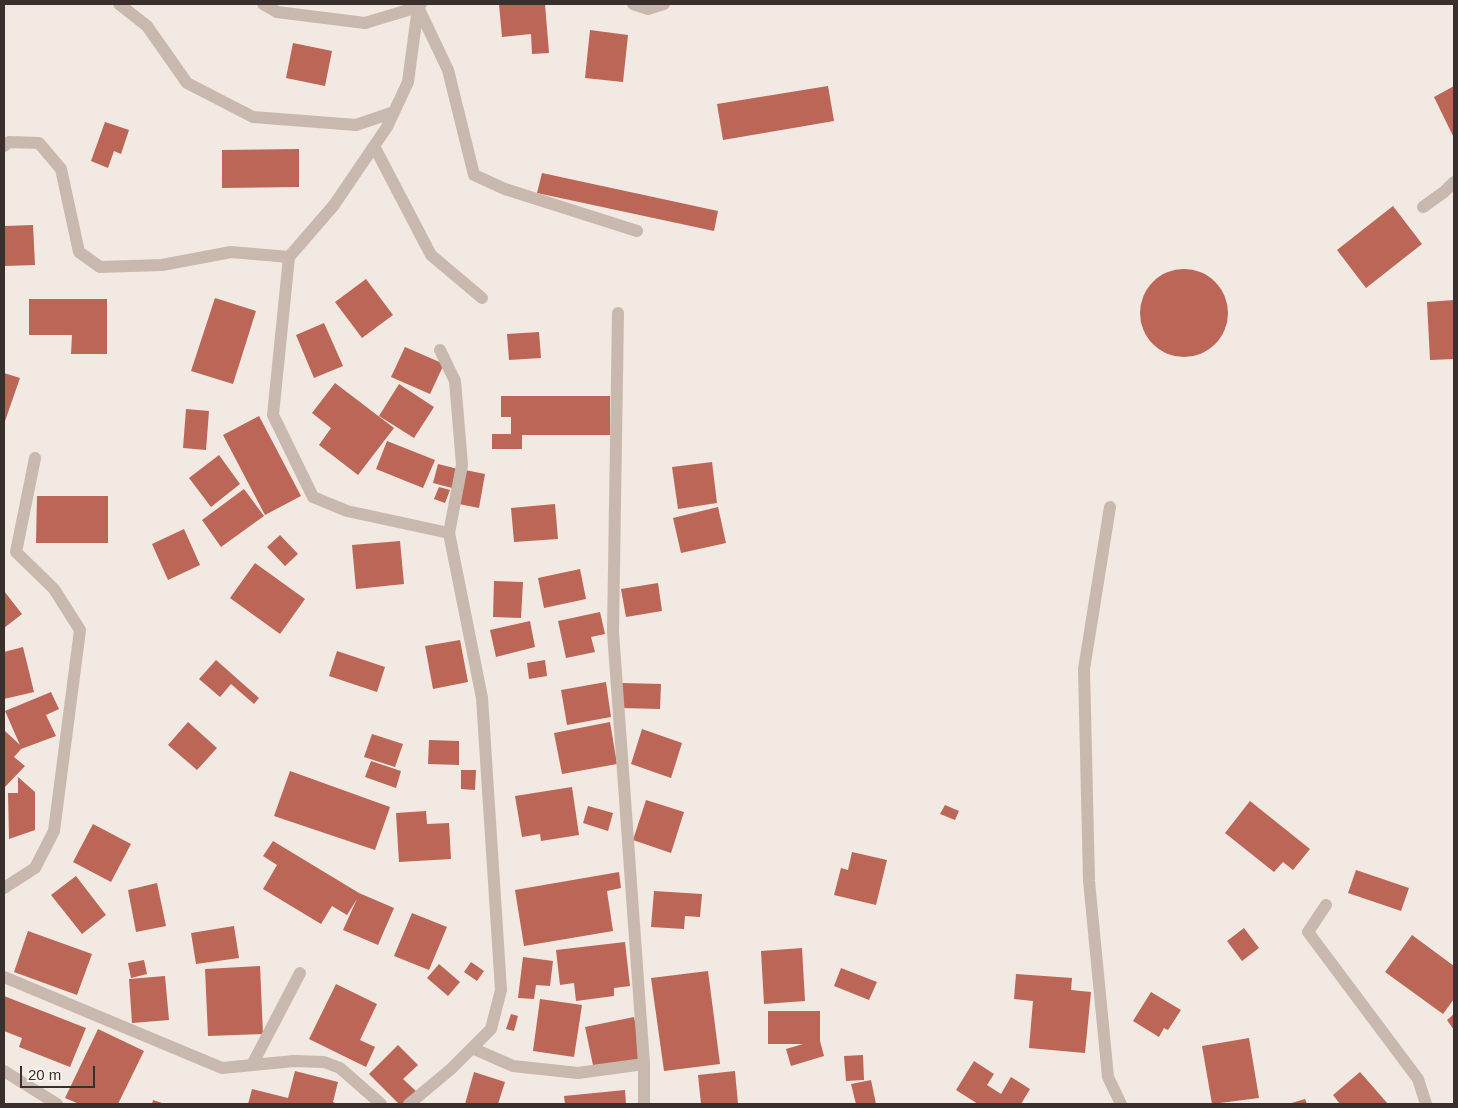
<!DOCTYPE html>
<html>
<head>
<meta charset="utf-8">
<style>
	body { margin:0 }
	#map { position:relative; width:1458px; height:1108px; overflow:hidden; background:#f2e9e2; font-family:Helvetica,sans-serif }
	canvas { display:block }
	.frame { position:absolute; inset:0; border:5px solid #392f2c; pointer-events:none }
	.scale { position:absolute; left:20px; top:1066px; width:75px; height:22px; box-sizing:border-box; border:2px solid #392f2c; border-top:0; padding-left:6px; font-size:15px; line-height:18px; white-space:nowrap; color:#392f2c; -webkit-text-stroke:4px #f9f3ee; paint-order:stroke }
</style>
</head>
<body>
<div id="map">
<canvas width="1458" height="1108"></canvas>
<div class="frame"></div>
<div class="scale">20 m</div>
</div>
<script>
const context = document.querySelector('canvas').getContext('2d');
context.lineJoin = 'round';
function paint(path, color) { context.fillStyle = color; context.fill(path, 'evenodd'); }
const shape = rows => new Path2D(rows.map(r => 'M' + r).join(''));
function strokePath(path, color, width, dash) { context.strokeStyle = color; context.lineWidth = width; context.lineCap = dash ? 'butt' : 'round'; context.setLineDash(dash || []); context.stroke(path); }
const building = shape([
	[499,4,545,4,549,53,532,54,531,34,502,37],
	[590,30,628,35,623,82,585,78],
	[293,43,332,51,325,86,286,78],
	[828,86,834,121,723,140,717,104],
	[1454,86,1454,138,1434,97],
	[105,122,129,130,121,154,114,151,108,168,91,161],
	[299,149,299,187,222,188,222,150],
	[542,173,718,211,714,231,537,193],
	[1393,206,1422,244,1366,288,1337,250],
	[33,225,35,265,4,266,4,226],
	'1140 313a44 44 0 1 1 88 0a44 44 0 1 1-88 0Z',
	[366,279,393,315,362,338,335,302],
	[215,298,256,311,233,384,191,371],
	[29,299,107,299,107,354,71,354,72,335,29,335],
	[1454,300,1454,359,1430,360,1427,302],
	[324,323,343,366,314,378,296,335],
	[539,332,541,358,509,360,507,334],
	[405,347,444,364,430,394,391,377],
	[4,373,20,378,4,424],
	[335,383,394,428,358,475,319,445,331,428,312,413],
	[399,384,434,407,414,438,379,416],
	[501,396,610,396,610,435,522,435,522,449,492,449,492,434,511,434,511,417,501,417],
	[186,409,209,411,206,450,183,448],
	[259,416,301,496,265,515,223,435],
	[387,441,435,460,423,488,376,469],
	[219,455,240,484,211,507,189,478],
	[712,462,717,503,678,509,672,467],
	[438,464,462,470,456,489,433,483],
	[465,470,485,474,479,508,459,504],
	[439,487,450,490,445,503,434,499],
	[244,489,264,516,221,547,202,520],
	[37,496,108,496,108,543,36,543],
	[555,504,558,539,514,542,511,508],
	[718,507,726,543,681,553,673,518],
	[184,529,200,565,168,580,152,544],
	[280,535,298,554,285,566,267,547],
	[400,541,404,584,356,589,352,545],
	[255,563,305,599,280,634,230,598],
	[580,569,586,599,544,608,538,578],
	[494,581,523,582,521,618,493,617],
	[658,583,662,611,626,617,621,589],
	[4,591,22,614,4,628],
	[600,612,605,634,591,637,595,652,566,658,558,621],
	[530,621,535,647,496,657,490,630],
	[460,640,468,682,433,689,425,646],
	[23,647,34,692,4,699,4,652],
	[337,651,385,667,377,692,329,676],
	[216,660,259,698,254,704,231,684,220,697,199,679],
	[545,660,547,676,529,679,527,663],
	[606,682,611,717,567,725,561,690],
	[622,683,661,684,660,709,621,708],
	[51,692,59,709,46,715,56,736,21,749,14,757,25,766,4,788,4,730,20,745,5,711],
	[188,722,217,748,197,770,168,745],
	[610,722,617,764,562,774,554,733],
	[642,729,682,743,671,778,631,764],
	[372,734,403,744,395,767,364,757],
	[429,740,459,741,459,765,428,764],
	[371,761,401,771,396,788,365,777],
	[461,770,476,770,475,790,461,789],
	[290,771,390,807,375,850,274,816],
	[18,777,35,792,35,830,9,839,8,793,18,793],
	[572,787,579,835,541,841,540,834,522,837,515,796],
	[646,800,684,812,671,853,633,840],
	[1250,801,1310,849,1293,870,1283,862,1274,872,1225,833],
	[945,805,959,811,955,820,940,814],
	[588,806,613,813,608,831,583,823],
	[426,811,427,824,449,823,451,859,399,862,396,813],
	[93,824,131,844,111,882,73,862],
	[273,841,359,893,394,908,378,945,343,930,357,899,347,915,332,906,321,924,263,889,277,865,263,856],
	[852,852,887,860,876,905,834,895,841,868,848,870],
	[1356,870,1409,888,1401,911,1348,893],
	[619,872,621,888,607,891,613,931,524,946,515,890],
	[76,876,106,915,82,934,51,895],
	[157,883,166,926,136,932,128,890],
	[654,891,702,894,700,917,685,916,684,929,651,927],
	[412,913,447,927,429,970,394,956],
	[234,926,239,958,196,964,191,933],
	[1244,928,1259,948,1242,961,1227,941],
	[28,931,92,954,77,995,14,972],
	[1412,935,1454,966,1454,999,1443,1014,1385,972],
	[625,942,630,986,614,988,614,996,576,1001,574,983,560,985,556,950],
	[802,948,805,1001,764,1004,761,951],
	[523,957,553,961,550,986,536,985,534,999,518,998],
	[144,960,147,974,131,978,128,963],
	[471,962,484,971,477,981,464,972],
	[439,964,460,982,448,996,427,978],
	[260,966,263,1034,208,1036,205,969],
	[841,968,877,982,869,1000,834,986],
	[708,971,720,1064,664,1071,651,978],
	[1016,974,1072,978,1071,990,1091,992,1085,1053,1029,1048,1033,1001,1014,999],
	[165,976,169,1020,132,1023,129,979],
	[336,984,377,1004,360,1040,375,1047,366,1067,309,1039],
	[1151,992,1181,1010,1168,1030,1164,1028,1159,1037,1133,1021],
	[4,996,86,1028,70,1067,19,1047,22,1038,4,1031],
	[540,999,582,1005,574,1057,533,1051],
	[768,1011,820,1011,820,1041,824,1056,791,1066,786,1049,803,1044,768,1044],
	[511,1014,518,1016,514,1031,506,1029],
	[1454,1014,1454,1030,1447,1020],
	[634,1017,643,1060,594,1070,585,1027],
	[98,1029,144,1051,118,1104,79,1104,65,1098],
	[1249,1038,1259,1098,1212,1104,1202,1046],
	[398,1045,418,1065,403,1079,417,1092,405,1104,399,1104,369,1074],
	[863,1055,864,1080,846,1081,844,1056],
	[974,1061,994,1074,987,1085,1001,1094,1011,1077,1030,1089,1021,1104,978,1104,956,1090],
	[295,1071,338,1082,333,1102,338,1104,248,1104,252,1089,288,1098],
	[735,1071,738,1104,701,1104,698,1075],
	[474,1072,505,1082,498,1104,465,1104],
	[1360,1072,1388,1104,1340,1104,1333,1095],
	[871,1080,876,1104,856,1104,851,1084],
	[625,1090,626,1104,565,1104,564,1096],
	[1305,1099,1307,1104,1288,1104],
	[153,1100,165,1104,152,1104]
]);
const street = shape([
	[119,4,147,26,187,83,253,117,356,125,394,112],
	[263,4,277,12,365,23,418,7,421,4],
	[633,4,648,9,664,4],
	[418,7,408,82,387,127,334,205,289,257,273,415,313,497,347,511,449,533],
	[418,7,448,70,474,175,505,189,637,231],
	[4,146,9,142,39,143,61,169,79,252,100,267,162,265,231,252,289,257],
	[374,146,431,255,482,298],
	[1423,207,1444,192,1454,182],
	[618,313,613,632,644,1064,644,1104],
	[1110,507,1084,669,1089,881,1108,1077,1121,1104],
	[4,888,35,868,54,831,80,630,54,589,16,552,35,458],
	[1326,905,1308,932,1418,1079,1426,1104],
	[4,977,222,1068,294,1061,324,1062,340,1068,381,1104],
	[472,1048,513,1066,578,1073,644,1064],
	[252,1065,300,973],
	[4,1071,57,1104],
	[409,1104,451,1069,491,1029,501,990,482,698,449,533,462,465,455,381,440,350]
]);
paint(building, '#bb6656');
strokePath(street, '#c9b8ae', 12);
</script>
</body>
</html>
